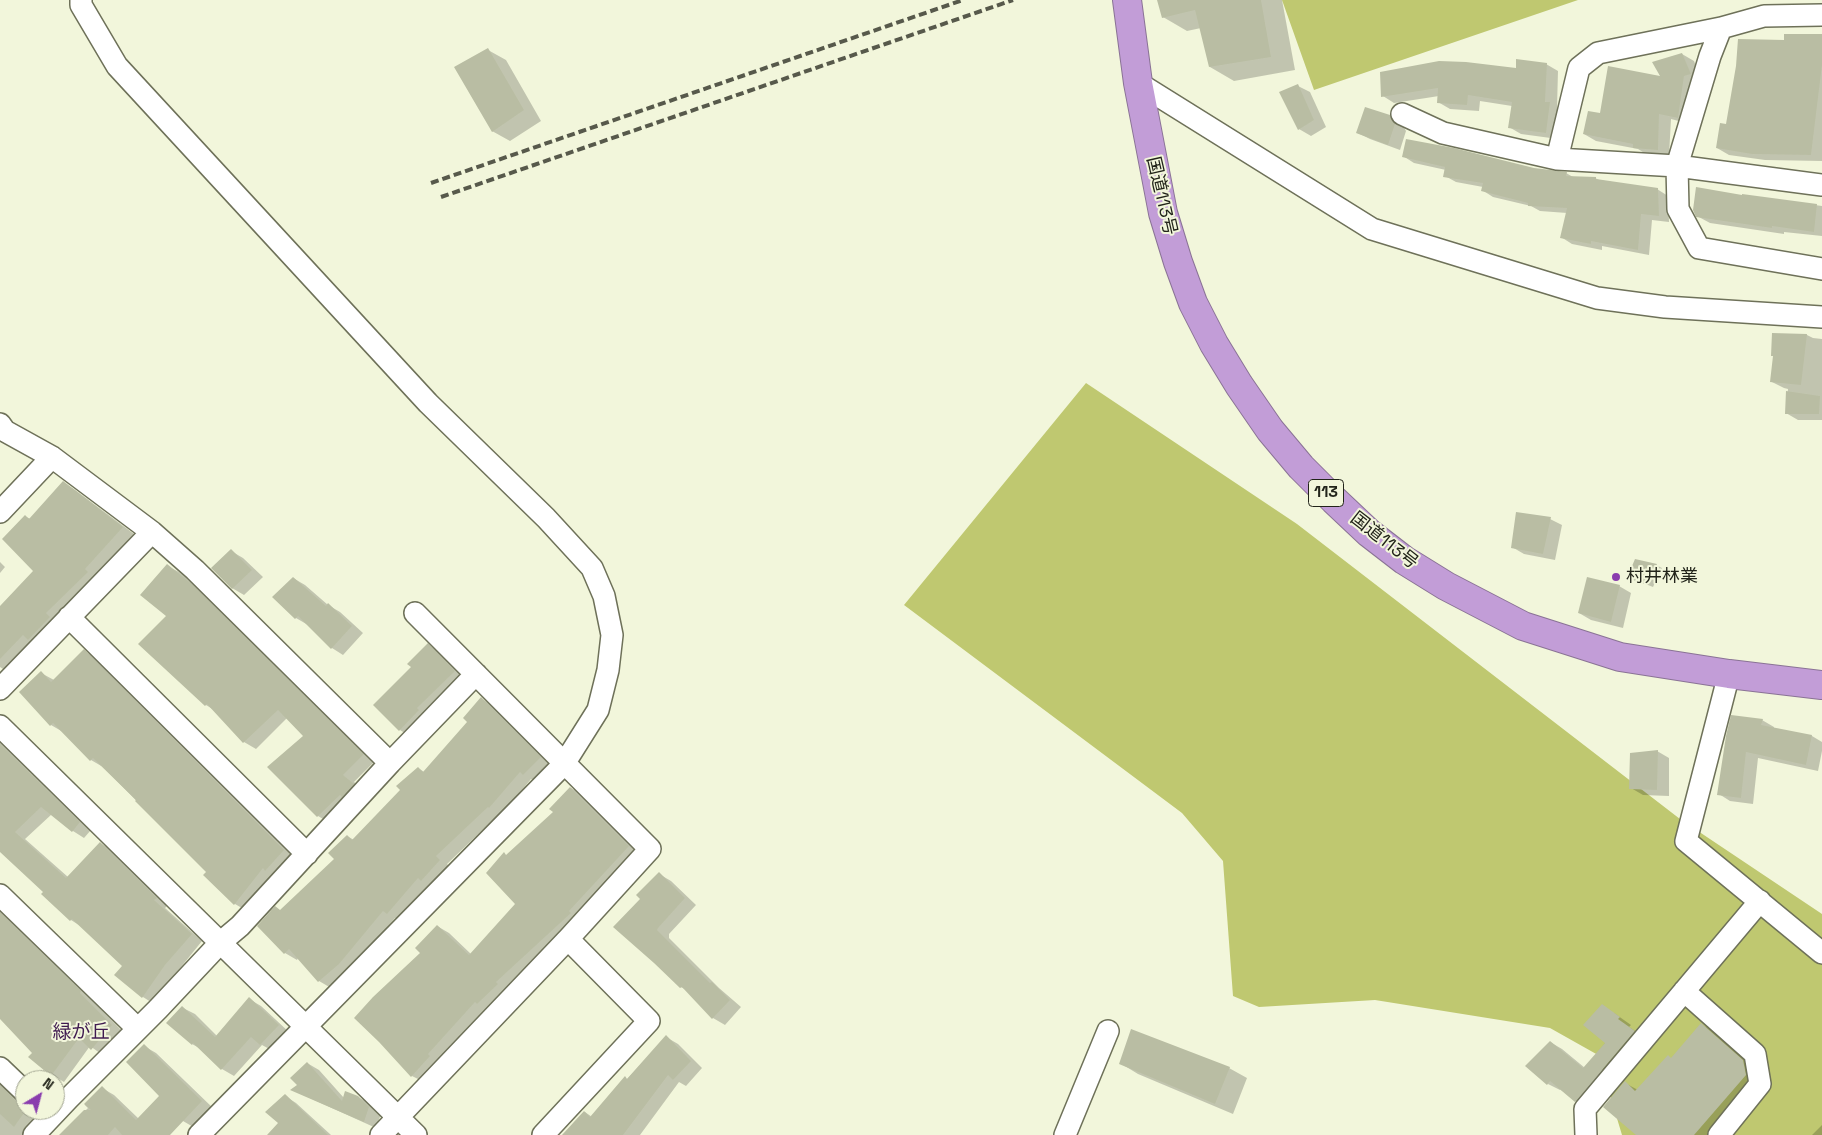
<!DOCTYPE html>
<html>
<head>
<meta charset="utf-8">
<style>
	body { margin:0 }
	#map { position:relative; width:1822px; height:1135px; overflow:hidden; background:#f2f6db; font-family:"Space Grotesk",sans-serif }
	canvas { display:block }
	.north { position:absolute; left:15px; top:1070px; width:50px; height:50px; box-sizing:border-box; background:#f2f6db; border:1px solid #9fa28e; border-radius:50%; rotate:37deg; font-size:14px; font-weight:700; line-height:20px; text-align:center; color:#22241a }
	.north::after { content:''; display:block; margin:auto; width:18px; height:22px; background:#8a3dae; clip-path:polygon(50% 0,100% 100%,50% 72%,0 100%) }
</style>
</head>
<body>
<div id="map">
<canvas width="1822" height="1135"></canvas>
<div class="north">N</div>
</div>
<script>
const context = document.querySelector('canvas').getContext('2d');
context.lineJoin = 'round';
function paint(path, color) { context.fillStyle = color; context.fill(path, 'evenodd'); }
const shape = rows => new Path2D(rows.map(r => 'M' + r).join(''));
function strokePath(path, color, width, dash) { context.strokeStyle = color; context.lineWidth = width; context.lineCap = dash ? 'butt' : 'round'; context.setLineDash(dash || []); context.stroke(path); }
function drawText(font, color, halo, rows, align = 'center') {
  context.font = font + ' "Space Grotesk","Noto Sans JP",sans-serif'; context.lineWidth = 4; context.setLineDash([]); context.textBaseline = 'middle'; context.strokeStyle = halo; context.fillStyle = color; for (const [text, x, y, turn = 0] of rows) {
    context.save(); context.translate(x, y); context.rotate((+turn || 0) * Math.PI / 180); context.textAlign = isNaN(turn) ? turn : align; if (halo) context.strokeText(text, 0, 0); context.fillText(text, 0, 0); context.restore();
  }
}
const green = shape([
	[1282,0,1578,0,1314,90],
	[1086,383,1297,524,1680,819,1822,914,1822,1135,1622,1135,1598,1055,1550,1028,1375,1000,1259,1007,1233,996,1223,861,1182,813,904,605]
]);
const shadow = shape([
	[1159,0,1282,0,1295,70,1234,81,1210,67,1201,28,1187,31,1163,17],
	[1822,35,1822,161,1765,160,1729,155,1717,148,1727,126,1785,41],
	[488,50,506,60,541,121,510,141,492,131],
	[1682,54,1694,61,1702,81,1690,124,1671,119,1669,156,1646,154,1638,149,1596,141,1584,134,1601,115,1662,78],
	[1546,64,1558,71,1557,108,1562,110,1558,139,1521,134,1509,127,1512,106,1480,101,1479,111,1450,109,1438,102,1439,96,1394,103,1383,96],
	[1298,86,1310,92,1326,127,1311,136,1299,129],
	[1389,117,1402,124,1406,131,1400,150,1370,139,1358,133],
	[1403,156,1534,169,1566,173,1573,177,1595,178,1599,180,1657,189,1668,196,1669,222,1652,220,1649,255,1602,246,1602,250,1572,244,1561,237,1567,213,1540,211,1531,206,1493,197,1482,190,1483,187,1456,182,1445,176,1446,170,1414,163],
	[1743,195,1822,206,1822,236,1784,232,1784,234,1710,223,1697,216],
	[1773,334,1807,335,1813,338,1822,339,1822,420,1798,420,1786,413,1788,389,1784,388,1772,382,1774,356],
	[64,483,75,490,134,534,6,671,0,667,0,608,35,571,26,517,31,519],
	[1550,519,1562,525,1555,560,1524,554,1512,547],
	[231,551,243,558,263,577,244,595,232,588],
	[0,562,5,567,0,573],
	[1656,565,1662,568,1653,587,1628,577],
	[167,566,179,572,205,594,374,762,354,782,365,791,330,823,318,816,269,767,305,736,287,718,256,749,244,742,214,710,206,705,168,616],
	[293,578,305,585,328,605,340,612,363,633,343,655,332,648,308,625,296,618],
	[1619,586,1631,593,1623,628,1591,620,1579,613],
	[428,645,440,652,466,679,411,737,400,730,413,667],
	[84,651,96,658,295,857,247,911,235,904,205,875,207,872,103,767,91,760,63,732,51,725,41,673,54,680],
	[482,699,493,706,552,764,536,781,531,779,502,814,500,813,447,864,451,868,434,887,430,885,399,920,395,918,351,970,331,988,319,981,298,958,297,960,285,953,259,926,281,911,336,859,347,836,354,840,402,790,418,768,424,772,469,722],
	[1762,720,1774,727,1774,729,1812,736,1822,742,1822,751,1818,771,1758,758,1753,804,1730,801,1719,794],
	[0,738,91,830,84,838,73,831,52,814,25,839,68,877,100,843,112,850,168,905,165,908,202,941,177,972,154,1004,143,997,116,975,123,965,82,927,71,920,43,894,45,892,0,848],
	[1657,751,1669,758,1669,796,1643,795,1631,788],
	[571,788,583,795,641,854,424,1082,412,1076,422,953,437,926,449,933,472,955,517,904,507,856,554,812],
	[659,874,671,881,696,905,669,934,669,938,719,988,741,1007,725,1025,713,1018,688,991,681,987,642,899],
	[0,905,123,1032,104,1056,90,1046,64,1082,52,1075,30,1057,33,1053,0,1015],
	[249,999,261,1006,290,1033,273,1051,262,1045,234,1076,222,1069,201,1049,192,1044,183,1008,195,1014,217,1036],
	[1614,1013,1631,1025,1629,1027,1646,1038,1587,1108,1576,1101,1561,1089,1560,1090,1548,1084,1550,1042,1562,1049,1585,1068,1606,1042],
	[1701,1024,1713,1031,1755,1068,1757,1082,1711,1135,1639,1135,1625,1083,1638,1090,1672,1059],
	[666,1037,678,1044,702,1068,686,1086,679,1082,640,1135,563,1135,585,1112,592,1117],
	[144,1046,156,1053,214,1109,195,1128,183,1121,159,1099,161,1096],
	[307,1063,319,1070,344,1098,358,1097,371,1104,381,1114,376,1128,292,1090,298,1085],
	[1120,1063,1229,1068,1247,1078,1233,1114,1138,1074],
	[0,1080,3,1085,24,1105,25,1110,35,1110,43,1117,25,1135,0,1135],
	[102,1088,114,1095,139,1119,162,1135,61,1135,88,1108,85,1105],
	[285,1096,296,1103,331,1135,269,1135,280,1123],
	[1822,1125,1822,1135,1812,1135]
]);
const building = shape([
	[1157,0,1261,0,1271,57,1209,67,1195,10,1162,18],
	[1784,34,1822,34,1822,65,1811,155,1752,154,1716,148,1720,123,1726,124,1736,66,1738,39,1784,40],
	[488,48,524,110,492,132,454,67],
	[1682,53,1691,74,1684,76,1678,118,1659,114,1658,150,1633,148,1633,144,1583,134,1588,111,1600,113,1608,66,1660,76,1652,62],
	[1516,59,1547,63,1545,102,1550,102,1546,133,1508,128,1512,102,1468,95,1467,105,1437,103,1438,88,1381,97,1380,72,1439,61,1466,62,1516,68],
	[1298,84,1314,120,1298,130,1279,92],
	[1365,107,1390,115,1395,124,1388,145,1356,133],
	[1406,139,1454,148,1534,168,1567,172,1566,176,1596,177,1596,179,1658,188,1659,216,1641,214,1638,250,1591,241,1591,244,1560,238,1567,208,1528,206,1528,203,1481,191,1483,183,1443,177,1445,167,1402,157],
	[1696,187,1742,195,1742,194,1817,204,1814,232,1772,226,1772,228,1696,217,1693,210],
	[1772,333,1807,334,1801,385,1770,382,1773,356,1771,356],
	[1786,391,1820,396,1819,414,1785,414],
	[63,481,123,527,85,569,88,572,46,613,50,617,28,640,23,635,0,659,0,606,33,571,2,539,25,515,29,519],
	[1516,512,1551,517,1543,554,1511,548],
	[231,549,252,570,232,589,211,568],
	[1635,559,1657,564,1648,585,1627,578],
	[167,564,193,585,364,754,343,775,354,784,342,797,340,795,317,817,267,767,303,736,278,710,243,743,207,704,205,706,138,644,166,616,140,595],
	[293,577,326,606,328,603,352,626,331,649,298,616,295,619,272,597],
	[1587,577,1620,585,1611,622,1578,613],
	[428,643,455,671,417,708,419,710,399,731,373,705,411,667,407,664],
	[84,649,284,850,265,871,263,868,234,905,203,875,206,872,135,801,136,800,93,758,90,761,53,723,50,726,19,692,41,671,51,682],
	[481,697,541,757,523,775,520,772,489,808,488,807,436,856,440,860,421,881,418,878,387,914,383,911,339,964,318,982,289,949,284,954,257,926,275,906,280,910,334,859,328,853,347,835,352,840,400,790,396,786,418,767,423,772,467,722,463,718],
	[1731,715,1763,719,1761,725,1812,735,1806,765,1746,752,1741,798,1717,795,1726,736],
	[0,744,80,822,72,832,41,807,15,832,66,878,100,842,157,898,154,900,192,934,165,965,142,998,114,975,122,966,72,919,70,921,41,894,43,892,0,852],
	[1658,750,1657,790,1629,789,1630,753],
	[570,787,629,846,569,911,571,913,496,982,498,984,477,1004,475,1002,428,1054,430,1056,411,1077,379,1042,354,1018,373,997,420,953,415,948,437,925,469,955,515,904,486,873,504,852,506,855,553,812,549,809],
	[659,872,685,898,658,928,657,930,710,983,712,982,730,1000,712,1019,682,987,680,988,654,963,613,927,640,899,636,895],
	[0,912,81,991,80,993,112,1025,91,1050,79,1038,51,1076,28,1057,32,1053,0,1019],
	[249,997,279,1025,260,1045,251,1037,221,1070,193,1043,192,1045,166,1023,182,1006,215,1037],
	[1602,1004,1620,1017,1618,1019,1635,1031,1575,1102,1550,1081,1547,1085,1525,1066,1550,1041,1583,1068,1605,1043,1583,1025],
	[1701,1023,1743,1060,1746,1075,1694,1135,1636,1135,1603,1107,1625,1081,1635,1091,1668,1055,1671,1058],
	[1131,1029,1230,1067,1215,1104,1119,1064],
	[666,1035,691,1061,673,1080,668,1075,623,1135,562,1135,584,1111,590,1117,625,1076,627,1079],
	[144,1044,202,1101,170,1135,122,1135,115,1127,108,1135,59,1135,84,1110,91,1110,84,1104,102,1086,136,1120,159,1096,126,1062],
	[307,1062,342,1101,345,1091,358,1096,369,1107,364,1122,290,1090,297,1085,290,1078],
	[0,1085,16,1101,25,1104,26,1110,14,1127,0,1114],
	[285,1094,328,1135,267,1135,278,1123,265,1112]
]);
const minor = shape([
	[81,0,81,5,117,66,428,403,546,518,592,568,604,596,612,635,608,670,598,710,564,764,199,1135],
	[1822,15,1764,16,1721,28,1710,56,1677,166,1678,209,1699,248,1822,269],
	[1138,83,1372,229,1597,298,1665,307,1822,317],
	[1402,114,1443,133,1557,159,1677,166,1822,185],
	[1557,159,1579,68,1598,53,1721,28],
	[0,424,5,431,52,457,152,532,195,570,390,763,240,926,221,942,158,1009,69,1098,34,1135],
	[0,512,52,457],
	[415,613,650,849,568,939,649,1021,543,1135],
	[69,617,307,854],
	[1729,674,1686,841,1822,953],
	[0,689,152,532],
	[0,726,416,1135],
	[390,763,476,674],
	[0,895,138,1029],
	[1684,991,1755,1054,1760,1084,1719,1135],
	[0,1068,25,1092],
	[381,1135,568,939],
	[1065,1135,1108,1031],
	[1586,1135,1585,1109,1760,901]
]);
const highway = shape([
	[1127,0,1138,83,1163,213,1178,262,1193,303,1214,344,1239,385,1270,430,1301,467,1334,500,1369,533,1404,560,1446,586,1523,626,1620,657,1729,674,1822,685]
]);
const rail = shape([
	[431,183,963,0],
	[441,197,1013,0]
]);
const markers = [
	[1616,577,5,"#8a3dae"]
];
const shields = [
	[1326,493,35]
];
const shieldNames = [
	["113",1326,493]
];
const streetNames = [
	["国道113号",1161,196,77],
	["国道113号",1384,541,38]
];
const poiNames = [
	["村井林業",1626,577]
];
const neighbourhoodNames = [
	["緑が丘",81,1033]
];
paint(green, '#bfc870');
paint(shadow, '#0003');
paint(building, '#b9bda3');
strokePath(minor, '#6e7159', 24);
strokePath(highway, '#8a7395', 30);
strokePath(minor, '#fff', 21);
strokePath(highway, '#c29dd7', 28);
strokePath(rail, '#57594b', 4, [8, 4]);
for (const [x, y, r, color] of markers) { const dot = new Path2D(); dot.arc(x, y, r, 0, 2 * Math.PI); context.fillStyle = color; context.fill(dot); strokePath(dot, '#f2f6db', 2); }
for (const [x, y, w] of shields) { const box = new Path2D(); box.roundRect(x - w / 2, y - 13.5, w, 27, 4); context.fillStyle = '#f2f6db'; context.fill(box); strokePath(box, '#22241a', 1); }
drawText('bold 16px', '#22241a', null, shieldNames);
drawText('18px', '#22241a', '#f2f6db', streetNames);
drawText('18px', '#22241a', '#f2f6db', poiNames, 'left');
drawText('19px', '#3f1a50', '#f2f6db', neighbourhoodNames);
</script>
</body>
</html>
